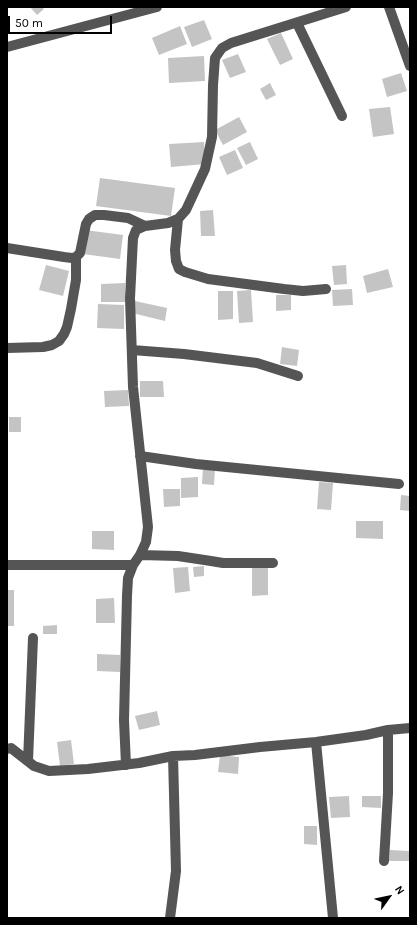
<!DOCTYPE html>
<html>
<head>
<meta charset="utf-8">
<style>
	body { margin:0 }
	#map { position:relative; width:417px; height:925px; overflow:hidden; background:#fff; font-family:Karla,sans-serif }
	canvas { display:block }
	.frame { position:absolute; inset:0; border:8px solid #000; pointer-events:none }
	.north { position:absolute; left:369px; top:877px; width:40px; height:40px; -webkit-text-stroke:3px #fff; paint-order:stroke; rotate:57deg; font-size:11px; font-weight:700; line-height:16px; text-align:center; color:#000 }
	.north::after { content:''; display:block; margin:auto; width:14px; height:18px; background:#000; clip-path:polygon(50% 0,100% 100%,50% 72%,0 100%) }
	.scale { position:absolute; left:8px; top:16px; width:104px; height:18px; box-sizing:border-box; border:2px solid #000; border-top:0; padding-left:5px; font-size:12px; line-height:14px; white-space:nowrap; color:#000; -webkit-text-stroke:3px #fff; paint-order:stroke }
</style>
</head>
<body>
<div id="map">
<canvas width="417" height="925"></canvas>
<div class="frame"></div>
<div class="north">N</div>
<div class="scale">50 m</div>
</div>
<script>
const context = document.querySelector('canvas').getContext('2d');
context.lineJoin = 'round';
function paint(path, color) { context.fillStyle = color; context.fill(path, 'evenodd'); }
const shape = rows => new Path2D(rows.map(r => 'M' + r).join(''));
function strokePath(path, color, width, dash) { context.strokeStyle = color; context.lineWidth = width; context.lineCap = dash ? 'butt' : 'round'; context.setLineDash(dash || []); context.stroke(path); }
const building = shape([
	[30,7,42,7,44,9,37,15],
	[204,20,212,39,192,47,184,27],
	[180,26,187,44,159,55,152,38],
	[281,33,293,59,280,65,267,39],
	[238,54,246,72,230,78,222,60],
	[204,56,205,81,169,83,168,58],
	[401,73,407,91,387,97,382,79],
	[270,83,276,95,266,100,260,89],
	[390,107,394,134,373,137,369,109],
	[239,117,247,132,223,145,215,130],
	[204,142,205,164,171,167,169,144],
	[250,142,258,159,246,165,237,148],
	[235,150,243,168,227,175,219,157],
	[100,178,175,188,171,216,96,206],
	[213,210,215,236,201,236,200,211],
	[85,230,123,235,120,259,83,254],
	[46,265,69,271,63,296,39,290],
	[346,265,347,284,334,285,332,266],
	[388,269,393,287,367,293,363,276],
	[125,283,125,302,101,302,101,284],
	[352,289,353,305,333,306,332,290],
	[251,290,253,322,239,323,237,291],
	[218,291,233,291,233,319,218,320],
	[276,295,291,295,291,310,276,311],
	[135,301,167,308,165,321,132,313],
	[98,304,124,305,124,329,97,328],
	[282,347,299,350,297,366,280,364],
	[140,381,163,381,164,397,140,397],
	[128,390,129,406,105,407,104,391],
	[9,417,21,417,21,432,9,432],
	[203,468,215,468,214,485,202,484],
	[198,477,198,497,181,498,181,478],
	[319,482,333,483,331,510,317,509],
	[163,489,180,489,180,506,164,507],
	[401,495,410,496,410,511,400,510],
	[356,521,383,521,383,539,356,538],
	[92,531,114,531,114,550,92,549],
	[204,566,204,576,194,577,193,567],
	[252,566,268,566,268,595,252,596],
	[188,567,190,591,175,593,173,568],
	[7,590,14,590,14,626,7,626],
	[114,598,115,623,96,623,96,599],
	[57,625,57,634,43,634,43,626],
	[97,654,120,655,120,672,97,671],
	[157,711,160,725,139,730,135,716],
	[71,740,74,764,60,766,57,742],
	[220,755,239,757,238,774,218,772],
	[349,796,350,817,331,818,329,797],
	[362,796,381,796,381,808,362,807],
	[304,826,317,826,317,845,304,844],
	[390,850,410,851,410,861,389,861]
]);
const minor = shape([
	[389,7,410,66],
	[297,23,342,116],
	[7,47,157,7],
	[178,219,175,250,176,261,179,269,185,272,208,279,284,289,303,291,326,289],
	[7,248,64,257,72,258,76,257,80,253,86,224,89,219,95,215,104,215,128,218,145,226],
	[7,348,43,347,52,345,59,341,64,334,67,327,71,309,76,280,76,257],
	[132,350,184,354,257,363,298,376],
	[140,456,196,464,399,484],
	[140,555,178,556,211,561,223,563,273,563],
	[7,565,133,565],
	[316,742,333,918],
	[7,749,11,748,34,766,49,771,88,769,139,763,173,756,195,755,260,747,316,742,366,735,388,730,410,728],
	[28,761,33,638],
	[126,765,124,720,127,596,128,578,133,565,140,555,146,542,148,527,133,387,130,298,133,238,136,230,145,226,168,223,178,219,186,210,205,169,212,137,213,85,215,58,222,48,231,43,346,7],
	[384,861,388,793,388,730],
	[170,918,176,871,173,756]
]);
paint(building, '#c4c4c4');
strokePath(minor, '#555', 10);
</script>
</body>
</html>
